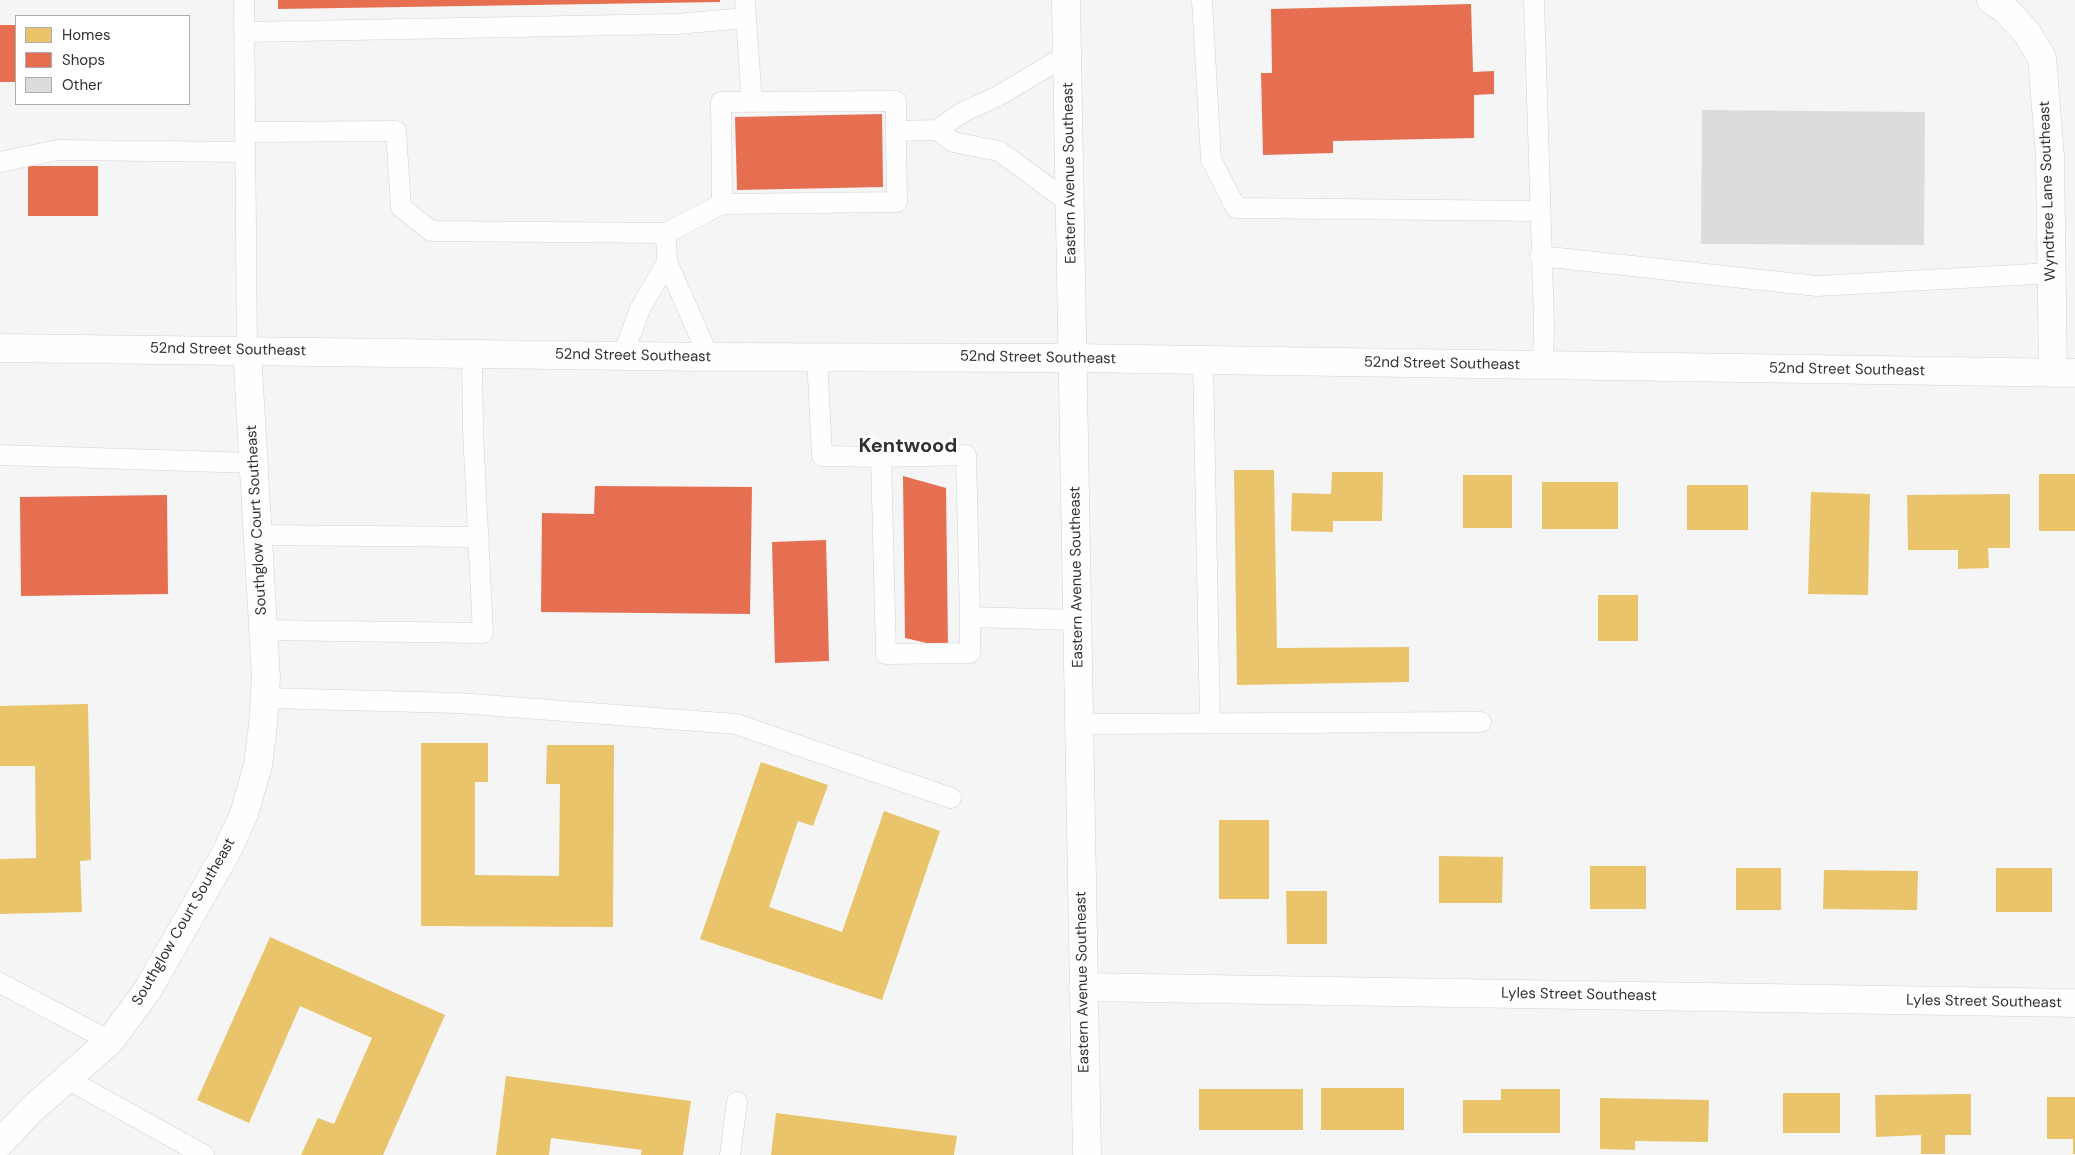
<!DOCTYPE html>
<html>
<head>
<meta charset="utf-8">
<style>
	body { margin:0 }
	#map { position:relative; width:2075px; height:1155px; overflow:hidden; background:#f5f5f6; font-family:"DM Sans",sans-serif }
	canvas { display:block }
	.legend { position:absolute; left:15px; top:15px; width:175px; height:90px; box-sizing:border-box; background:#fff; border:1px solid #adadad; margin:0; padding:6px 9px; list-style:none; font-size:15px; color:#313132 }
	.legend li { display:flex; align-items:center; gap:10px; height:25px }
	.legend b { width:25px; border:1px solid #adadad }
</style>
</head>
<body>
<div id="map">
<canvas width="2075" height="1155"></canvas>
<ul class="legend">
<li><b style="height:14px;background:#e9c46a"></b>Homes</li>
<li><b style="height:14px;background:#e76f51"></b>Shops</li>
<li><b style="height:14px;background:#dcdcdc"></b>Other</li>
</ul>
</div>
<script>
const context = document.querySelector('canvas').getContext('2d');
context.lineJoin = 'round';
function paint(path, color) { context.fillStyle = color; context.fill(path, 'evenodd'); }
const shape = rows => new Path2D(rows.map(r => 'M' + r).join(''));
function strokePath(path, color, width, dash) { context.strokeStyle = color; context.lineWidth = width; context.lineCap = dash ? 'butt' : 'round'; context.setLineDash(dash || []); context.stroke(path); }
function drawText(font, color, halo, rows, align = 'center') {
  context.font = font + ' "DM Sans",sans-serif'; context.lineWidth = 5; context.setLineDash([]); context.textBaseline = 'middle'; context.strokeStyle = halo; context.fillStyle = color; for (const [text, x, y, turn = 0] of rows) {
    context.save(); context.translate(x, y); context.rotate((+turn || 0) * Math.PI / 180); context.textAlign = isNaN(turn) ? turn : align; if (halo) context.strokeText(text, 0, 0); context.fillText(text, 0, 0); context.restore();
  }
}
const homes = shape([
	[1234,470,1274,470,1277,648,1409,647,1409,682,1237,685],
	[1332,472,1383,472,1382,521,1333,521,1333,532,1291,531,1292,493,1331,494],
	[2039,474,2075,474,2075,531,2039,531],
	[1463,475,1512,475,1512,528,1463,528],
	[1542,482,1618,482,1618,529,1542,529],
	[1687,485,1748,485,1748,530,1687,530],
	[1811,492,1870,494,1868,595,1808,594],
	[2010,494,2010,548,1988,548,1989,568,1958,569,1958,550,1908,550,1907,495],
	[1598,595,1638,595,1638,641,1598,641],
	[88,704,91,860,80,861,82,912,0,914,0,859,36,858,35,766,0,766,0,706],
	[421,743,488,743,488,782,475,782,475,875,559,876,560,784,546,784,547,745,614,745,613,927,421,926],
	[761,762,828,785,813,826,798,821,769,907,842,932,884,811,940,831,882,1000,700,939],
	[1219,820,1269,820,1269,899,1219,899],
	[1439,856,1503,857,1502,903,1439,903],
	[1590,866,1646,866,1646,909,1590,909],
	[1736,868,1781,868,1781,910,1736,910],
	[1996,868,2052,868,2052,912,1996,912],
	[1824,870,1918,871,1917,910,1823,909],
	[1286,891,1327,891,1327,944,1287,944],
	[270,937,445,1015,383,1155,301,1155,318,1118,334,1124,372,1038,300,1006,249,1123,197,1100],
	[506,1076,691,1101,683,1155,641,1155,642,1150,551,1138,549,1155,496,1155],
	[1321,1088,1404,1088,1404,1130,1321,1130],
	[1199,1089,1303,1089,1303,1130,1199,1130],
	[1501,1089,1560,1089,1560,1133,1463,1133,1463,1100,1501,1100],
	[1783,1093,1840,1093,1840,1133,1783,1133],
	[1971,1094,1971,1135,1945,1135,1945,1154,1921,1154,1921,1135,1876,1137,1875,1095],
	[2047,1097,2075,1097,2075,1154,2073,1154,2073,1139,2047,1139],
	[1600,1098,1709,1100,1708,1142,1635,1141,1635,1150,1600,1149],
	[776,1113,957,1136,954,1155,771,1155]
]);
const shops = shape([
	[278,0,720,0,720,2,278,9],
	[1471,4,1473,72,1494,71,1494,94,1474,95,1474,138,1333,141,1333,153,1263,155,1261,73,1272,73,1271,9],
	[0,25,16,25,16,82,0,82],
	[882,114,883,187,737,190,735,117],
	[28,166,98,166,98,216,28,216],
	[903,476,946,488,948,648,905,638],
	[595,486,752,487,750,614,541,612,542,513,594,514],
	[167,495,168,594,21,596,20,497],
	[826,540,829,661,775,663,772,542]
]);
const building = shape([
	[1702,110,1925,112,1924,245,1701,244]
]);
const lane = shape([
	[244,0,247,350],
	[1202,0,1211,159,1236,208,1539,211],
	[1534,0,1544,323,1543,365],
	[746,18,752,102],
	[244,32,677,24,746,18,745,0],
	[1067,55,998,96,963,112,937,130,953,142,999,151,1071,204],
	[896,131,896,101,721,102,722,204,897,202,896,131,937,130],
	[245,132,396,131,401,207,431,231,666,233],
	[0,162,58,150,245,152],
	[1540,256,1817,286,2052,273],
	[623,355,640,309,667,262],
	[709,357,667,262,666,233,722,204],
	[817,357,822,456,881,457,886,654,970,653,970,617,1078,620],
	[1203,360,1210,723],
	[0,455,253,463],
	[881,457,966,455,970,617],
	[258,535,479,537],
	[263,630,483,633,473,431,472,353],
	[265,698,458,703,736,724,951,798],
	[1079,724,1481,722],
	[0,983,110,1041],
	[67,1079,204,1155],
	[730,1155,737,1102]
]);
const street = shape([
	[1991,0,2005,9,2027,33,2042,58,2050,156,2053,373],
	[1083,987,2075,1003],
	[0,1143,32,1109,110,1041,147,991,226,853,244,814,258,765,263,725,266,678,247,350]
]);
const secondary = shape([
	[1066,0,1087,1155],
	[0,348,709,357,1073,358,2075,373]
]);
const streetNames = [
	["Eastern Avenue Southeast",1070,173,-91],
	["Wyndtree Lane Southeast",2048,191,-92],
	["52nd Street Southeast",228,350,1],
	["52nd Street Southeast",633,356,1],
	["52nd Street Southeast",1038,358,1],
	["52nd Street Southeast",1442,364,1],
	["52nd Street Southeast",1847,370,1],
	["Southglow Court Southeast",257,520,-93],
	["Eastern Avenue Southeast",1077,577,-91],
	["Southglow Court Southeast",184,922,-60],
	["Eastern Avenue Southeast",1083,982,-91],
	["Lyles Street Southeast",1579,995,1],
	["Lyles Street Southeast",1984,1002,1]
];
const districtNames = [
	["Kentwood",908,447]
];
paint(homes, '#e9c46a');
paint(shops, '#e76f51');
paint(building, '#dcdcdc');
strokePath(lane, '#d1d1d2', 21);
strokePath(street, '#d1d1d2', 29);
strokePath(secondary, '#d1d1d2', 29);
strokePath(lane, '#fefefe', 20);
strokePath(street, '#fefefe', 28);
strokePath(secondary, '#fefefe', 28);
drawText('15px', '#313132', '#fff', streetNames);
drawText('bold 20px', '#313132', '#fff', districtNames);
</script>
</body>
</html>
